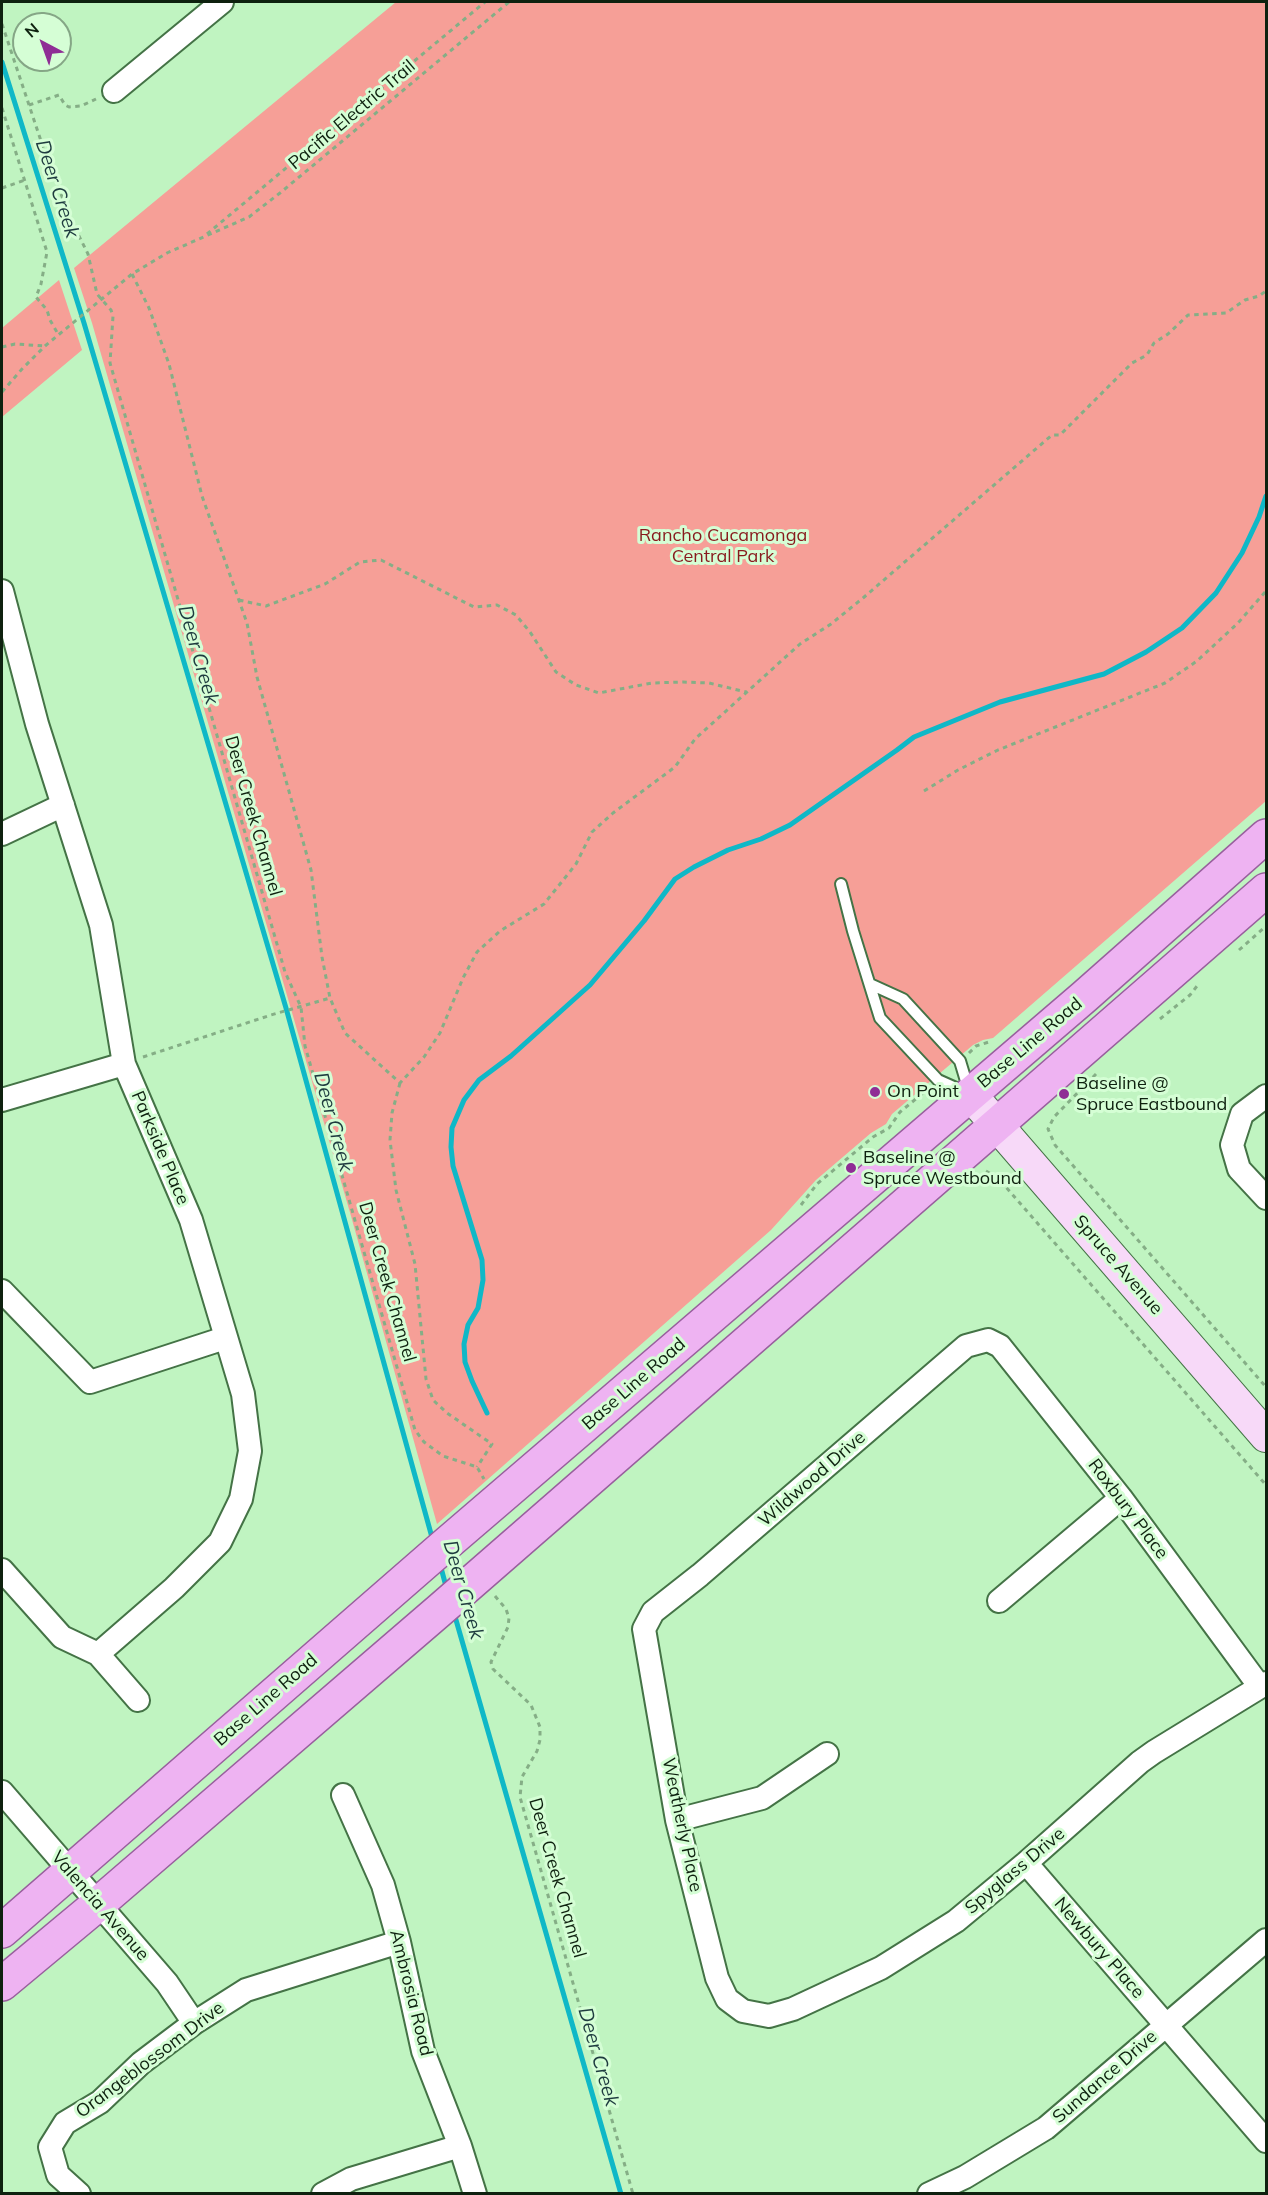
<!DOCTYPE html>
<html>
<head>
<meta charset="utf-8">
<style>
	body { margin:0 }
	#map { position:relative; width:1268px; height:2195px; overflow:hidden; background:#c0f4c1; font-family:Mulish,sans-serif }
	canvas { display:block }
	.frame { position:absolute; inset:0; border:3px solid #0e210f; pointer-events:none }
	.north { position:absolute; left:12px; top:12px; width:60px; height:60px; box-sizing:border-box; background:#d5fed5; border:2px solid #85a686; border-radius:50%; rotate:319deg; font-size:16px; font-weight:700; line-height:24px; text-align:center; color:#0e210f }
	.north::after { content:''; display:block; margin:auto; width:21px; height:27px; background:#8f2d95; clip-path:polygon(50% 0,100% 100%,50% 72%,0 100%) }
</style>
</head>
<body>
<div id="map">
<canvas width="1268" height="2195"></canvas>
<div class="frame"></div>
<div class="north">N</div>
</div>
<script>
const context = document.querySelector('canvas').getContext('2d');
context.lineJoin = 'round';
function paint(path, color) { context.fillStyle = color; context.fill(path, 'evenodd'); }
const shape = rows => new Path2D(rows.map(r => 'M' + r).join(''));
function strokePath(path, color, width, dash) { context.strokeStyle = color; context.lineWidth = width; context.lineCap = dash ? 'butt' : 'round'; context.setLineDash(dash || []); context.stroke(path); }
function drawText(font, color, halo, rows, align = 'center') {
  context.font = font + ' Mulish,sans-serif'; context.lineWidth = 6; context.setLineDash([]); context.textBaseline = 'middle'; context.strokeStyle = halo; context.fillStyle = color; for (const [text, x, y, turn = 0] of rows) {
    context.save(); context.translate(x, y); context.rotate((+turn || 0) * Math.PI / 180); context.textAlign = isNaN(turn) ? turn : align; if (halo) context.strokeText(text, 0, 0); context.fillText(text, 0, 0); context.restore();
  }
}
const green = shape([
	[396,2,1266,2,1266,801,993,1038,983,1040,973,1045,892,1114,886,1124,871,1133,816,1180,771,1230,437,1524,351,1216,92,323,74,268],
	[59,280,82,350,2,417,2,328]
]);
const stream = shape([
	[2,62,84,323,286,1008,433,1541],
	[487,1413,472,1381,465,1362,464,1344,468,1325,478,1308,483,1280,482,1260,453,1166,451,1147,452,1128,464,1100,479,1080,511,1056,590,985,644,921,675,879,694,867,728,850,761,839,790,825,897,750,914,737,1000,702,1104,674,1146,652,1182,628,1216,593,1242,553,1259,517,1266,496],
	[440,1564,447,1590],
	[454,1613,621,2194]
]);
const path = shape([
	[2,24,48,162,74,226,88,254,97,294,111,310,113,316,110,363,285,972,301,1007,305,1046,415,1430,424,1442,443,1456,477,1467,484,1479],
	[29,105,59,95,65,105,69,107,81,106,96,99],
	[2,108,47,252,41,284,36,297,47,310,50,320,58,334],
	[2,188,25,180],
	[207,234,485,2],
	[132,274,149,308,169,364,202,496,247,623,257,677,311,870,322,957,330,998,345,1033,400,1083,424,1057,440,1033,463,978,477,952,500,931,544,904,576,864,592,832,613,813,675,767,695,739,800,644,831,624,863,598,1052,435,1060,435,1132,363,1147,355,1154,343,1168,334,1188,315,1226,313,1245,300,1259,296,1266,291],
	[2,347,15,344,45,346],
	[2,392,22,369,45,346,132,274,167,253,249,217,280,193,509,2],
	[239,600,266,606,325,584,360,562,381,560,474,607,497,605,516,615,530,632,556,672,576,685,599,693,652,683,683,682,709,683,746,692],
	[924,791,958,770,998,750,1165,683,1197,661,1238,623,1266,591],
	[1239,950,1266,926],
	[1160,1019,1190,995,1197,986],
	[969,1053,976,1046,992,1041],
	[143,1057,271,1015,330,998],
	[1096,1074,1054,1117,1048,1129,1055,1145,1266,1387],
	[400,1083,392,1113,390,1140,396,1190,415,1264,426,1379,433,1400,447,1413,492,1444,477,1467],
	[986,1171,998,1178,1266,1485],
	[801,1205,817,1184,873,1137,889,1128,900,1112,928,1089],
	[495,1596,506,1609,509,1618,508,1627,491,1662,493,1669,531,1705,540,1727,540,1740,537,1751,522,1777,520,1797,633,2194]
]);
const lane = shape([
	[841,884,853,931,880,1018,938,1080,967,1093],
	[870,984,903,999,960,1061,969,1091]
]);
const street = shape([
	[114,91,222,2],
	[2,591,37,724,101,925,124,1064,191,1220,243,1394,250,1451,241,1499,220,1542,174,1588,98,1654],
	[2,834,63,805],
	[1266,1096,1242,1114,1232,1145,1239,1169,1266,1198],
	[2,1100,124,1064],
	[2,1291,90,1382,225,1338],
	[2,1570,62,1637,98,1654,138,1700],
	[999,1601,1121,1498],
	[1260,1687,1121,1498,1000,1346,988,1340,966,1346,700,1575,653,1612,644,1629,677,1820,717,1978,727,1999,743,2011,769,2016,793,2009,881,1968,956,1921,1026,1863,1140,1762,1154,1752,1260,1687,1266,1683],
	[2,1792,167,1983,194,2023],
	[343,1795,383,1885,399,1942,423,2051,460,2146,475,2194],
	[677,1820,762,1798,827,1754],
	[1026,1863,1266,2141],
	[79,2194,58,2175,50,2147,65,2123,100,2102,141,2063,194,2023,246,1990,399,1942],
	[323,2194,351,2179,460,2146],
	[929,2194,965,2177,1046,2128,1266,1940]
]);
const secondary = shape([
	[970,1094,1266,1436]
]);
const primary = shape([
	[2,1931,444,1546,1084,997,1266,836],
	[2,1984,97,1905,441,1609,1266,890]
]);
const markers = [
	[875,1092,6,"#8f2d95"],
	[1064,1094,6,"#8f2d95"],
	[851,1168,6,"#8f2d95"]
];
const streetNames = [
	["Pacific Electric Trail",352,115,-40],
	["Deer Creek Channel",253,816,74],
	["Base Line Road",1030,1043,-40],
	["Parkside Place",160,1148,67],
	["Spruce Avenue",1118,1265,49],
	["Deer Creek Channel",387,1282,74],
	["Base Line Road",634,1384,-41],
	["Wildwood Drive",812,1479,-41],
	["Roxbury Place",1128,1509,53],
	["Base Line Road",266,1700,-41],
	["Weatherly Place",682,1825,78],
	["Spyglass Drive",1015,1871,-40],
	["Deer Creek Channel",557,1878,74],
	["Valencia Avenue",100,1906,49],
	["Newbury Place",1099,1948,49],
	["Ambrosia Road",411,1993,76],
	["Orangeblossom Drive",150,2060,-37],
	["Sundance Drive",1105,2077,-41]
];
const parkNames = [
	["Rancho Cucamonga",723,536],
	["Central Park",723,557]
];
const poiNames = [
	["Baseline @",1076,1084],
	["Spruce Eastbound",1076,1105],
	["On Point",887,1092],
	["Baseline @",863,1158],
	["Spruce Westbound",863,1179]
];
const waterNames = [
	["Deer Creek",57,189,72],
	["Deer Creek",198,655,74],
	["Deer Creek",333,1122,75],
	["Deer Creek",463,1590,74],
	["Deer Creek",598,2057,74]
];
paint(green, '#f69f97');
strokePath(stream, '#0fb8c7', 5);
strokePath(lane, '#447346', 14);
strokePath(street, '#447346', 26);
strokePath(secondary, '#447346', 34);
strokePath(primary, '#985f9d', 36);
strokePath(path, '#85ae86', 3, [4.5, 4.5]);
strokePath(lane, '#fff', 10);
strokePath(street, '#fff', 22);
strokePath(secondary, '#f7d9f8', 32);
strokePath(primary, '#eeb3f2', 33);
for (const [x, y, r, color] of markers) { const dot = new Path2D(); dot.arc(x, y, r, 0, 2 * Math.PI); context.fillStyle = color; context.fill(dot); strokePath(dot, '#d5fed5', 2); }
drawText('18px', '#0e210f', '#d5fed5', streetNames);
drawText('18px', '#881a1d', '#d5fed5', parkNames);
drawText('18px', '#0e210f', '#d5fed5', poiNames, 'left');
drawText('italic 20px', '#1e3b3f', '#d5fed5', waterNames);
</script>
</body>
</html>
